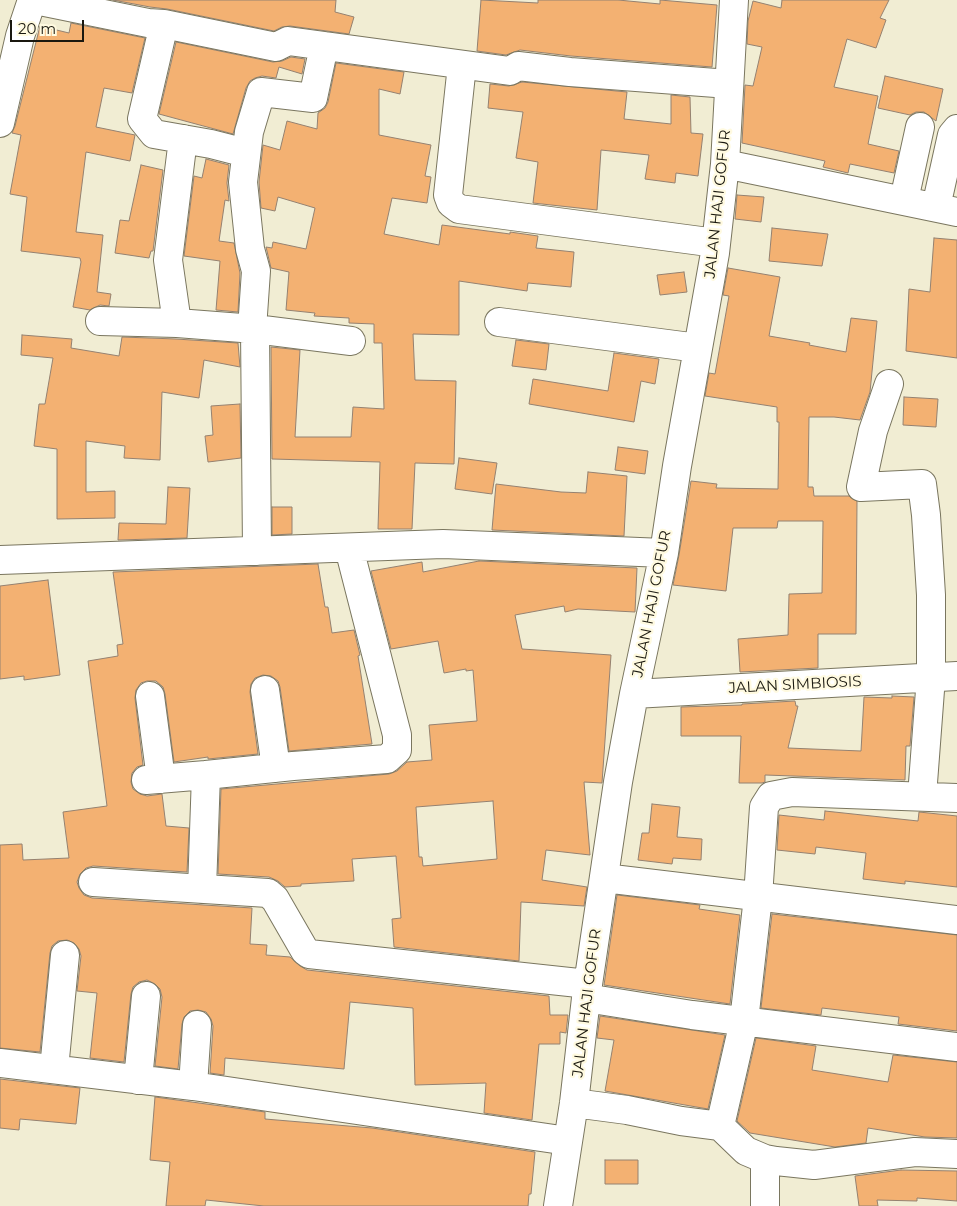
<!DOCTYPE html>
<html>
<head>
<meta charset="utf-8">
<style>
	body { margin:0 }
	#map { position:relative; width:957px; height:1206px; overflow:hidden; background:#f1edd3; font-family:Montserrat,sans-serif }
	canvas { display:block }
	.scale { position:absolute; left:10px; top:20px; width:74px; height:22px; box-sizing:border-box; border:2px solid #1a180f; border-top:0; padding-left:6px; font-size:15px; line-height:18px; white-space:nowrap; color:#1a180f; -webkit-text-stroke:4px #fffae0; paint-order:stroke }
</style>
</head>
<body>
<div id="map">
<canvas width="957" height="1206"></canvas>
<div class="scale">20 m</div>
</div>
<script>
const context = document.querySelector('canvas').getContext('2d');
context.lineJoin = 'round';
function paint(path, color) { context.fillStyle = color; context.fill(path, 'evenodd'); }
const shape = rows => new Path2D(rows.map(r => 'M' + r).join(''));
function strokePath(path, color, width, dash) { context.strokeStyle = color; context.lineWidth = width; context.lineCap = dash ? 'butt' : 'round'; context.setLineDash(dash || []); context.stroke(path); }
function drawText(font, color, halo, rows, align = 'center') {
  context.font = font + ' Montserrat,sans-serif'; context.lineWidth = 4.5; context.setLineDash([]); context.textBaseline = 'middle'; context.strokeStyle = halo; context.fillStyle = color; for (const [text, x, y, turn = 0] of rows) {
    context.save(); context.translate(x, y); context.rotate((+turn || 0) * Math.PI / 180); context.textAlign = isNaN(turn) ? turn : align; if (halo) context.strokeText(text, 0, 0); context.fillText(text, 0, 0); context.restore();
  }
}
const building = shape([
	[113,0,336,0,335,12,354,17,349,34,290,26,282,27,274,31,167,9,150,7,113,0],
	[481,0,538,3,538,0,618,0,660,4,660,0,717,5,712,67,571,56,520,50,506,55,477,51,481,0],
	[782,0,889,0,880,18,886,20,876,48,847,39,834,87,878,96,868,144,899,151,894,173,850,164,848,173,823,167,825,161,742,143,745,85,753,86,762,47,747,44,748,21,753,1,781,8,782,0],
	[71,23,145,38,132,93,104,88,96,127,135,135,130,161,86,152,76,232,103,235,97,292,111,294,109,306,100,305,90,310,73,307,81,262,80,258,21,251,27,197,10,194,21,135,12,133,15,126,40,26,69,33,71,23],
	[176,42,273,62,282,61,291,57,305,59,302,74,279,67,276,78,262,76,255,78,250,81,246,88,233,134,159,114,176,42],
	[336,63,404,72,400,94,379,89,379,135,431,145,425,176,431,177,427,203,392,198,384,234,439,245,442,225,510,234,510,232,538,236,536,248,574,252,571,287,528,283,527,291,459,281,459,335,413,334,415,380,456,381,454,464,415,463,412,529,378,529,380,462,272,459,271,347,300,350,295,437,351,437,353,407,384,409,382,343,374,343,374,324,349,323,349,318,314,316,315,313,286,310,289,272,271,268,266,247,272,248,273,242,306,249,315,208,278,197,275,211,261,208,259,182,263,145,280,150,287,121,317,129,318,113,325,108,328,102,336,63],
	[885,76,943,89,936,121,924,112,916,112,910,115,878,108,885,76],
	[522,82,627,92,624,119,671,124,671,95,690,97,691,133,703,134,698,176,676,173,675,183,645,179,649,155,601,150,597,210,533,203,538,162,516,158,523,112,488,108,490,84,509,86,522,82],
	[206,159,229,165,227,183,229,201,225,200,219,241,234,243,240,273,238,312,216,310,220,261,184,256,194,176,202,178,206,159],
	[141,165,163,170,153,251,151,251,149,258,115,253,120,220,129,221,141,165],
	[737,195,764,197,761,222,735,219,737,195],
	[772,228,828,234,822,266,769,261,772,228],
	[934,238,957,240,957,358,906,351,909,289,930,292,934,238],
	[728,268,780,277,769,336,810,343,809,345,846,352,851,318,877,321,870,392,860,420,834,417,809,417,808,487,813,487,814,496,849,496,857,501,856,634,818,634,818,668,740,672,738,639,788,635,789,594,822,593,823,521,778,521,777,528,733,528,726,591,673,585,679,555,691,481,717,484,716,488,778,489,779,422,777,422,777,407,705,396,709,373,715,374,729,296,723,295,728,268],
	[684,272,687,292,660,295,657,275,684,272],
	[22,335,72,339,71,348,119,356,122,337,176,339,238,343,240,367,204,360,199,398,162,392,160,460,124,458,125,446,86,441,86,492,115,491,115,518,57,519,57,449,34,446,39,404,45,404,53,358,21,355,22,335],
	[516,340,549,344,546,370,512,366,516,340],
	[614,353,659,359,655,384,641,381,634,422,529,404,533,379,608,391,614,353],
	[904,397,938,399,936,427,903,425,904,397],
	[240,404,241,458,208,462,205,436,213,435,211,406,240,404],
	[618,447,648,451,645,474,615,470,618,447],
	[459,458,497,463,492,494,455,489,459,458],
	[588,472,627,476,624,536,492,530,496,484,561,492,586,493,588,472],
	[168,487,190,488,187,538,118,540,119,523,166,524,168,487],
	[272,507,292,507,292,534,272,535,272,507],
	[479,561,637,568,635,612,578,609,565,612,564,606,515,615,522,649,611,655,602,783,584,782,590,855,546,850,542,880,587,887,584,906,521,902,519,961,394,947,392,919,401,918,396,856,352,859,354,881,301,884,301,886,285,887,278,881,269,877,218,874,221,789,389,774,397,771,407,762,432,760,429,725,477,721,473,670,466,671,466,669,444,673,438,641,391,649,371,571,422,562,423,572,479,561],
	[493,801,497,859,423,866,422,857,419,857,416,807,493,801],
	[318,564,325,607,328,607,332,633,354,630,360,655,358,656,372,744,289,751,280,687,278,681,271,676,263,675,255,678,251,684,250,692,258,754,208,759,208,757,174,762,165,694,163,687,156,681,147,681,141,683,136,690,135,698,143,765,137,767,132,773,131,782,133,789,140,794,147,796,162,794,166,826,189,828,187,872,93,866,86,868,80,874,77,882,79,888,84,895,92,898,252,908,250,944,267,945,266,955,290,957,300,966,307,970,549,996,550,1015,568,1015,566,1033,560,1032,560,1044,539,1044,532,1120,484,1113,486,1083,415,1085,413,1008,350,1002,344,1069,225,1058,224,1075,210,1073,213,1026,211,1019,206,1012,198,1010,190,1011,184,1017,182,1024,178,1069,155,1066,162,997,160,989,155,984,147,980,139,982,133,987,131,994,124,1062,90,1058,97,993,77,991,81,956,79,949,74,943,67,940,58,941,52,946,50,953,40,1052,0,1048,0,845,22,844,23,860,69,858,63,812,107,806,88,661,118,656,117,645,123,644,113,572,318,564],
	[48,580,60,675,24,680,24,676,0,679,0,586,48,580],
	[892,696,914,697,910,746,906,746,905,780,765,775,765,782,762,783,739,783,741,736,681,736,681,707,742,705,742,704,795,701,796,706,798,706,788,748,861,751,864,697,892,698,892,696],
	[652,804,680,807,677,837,702,839,701,860,673,858,672,864,638,860,642,833,649,833,652,804],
	[825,811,918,821,919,812,957,816,957,887,905,881,905,884,863,879,866,853,816,847,815,854,777,850,779,815,824,820,825,811],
	[617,895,700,905,699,909,740,915,730,1004,604,985,617,895],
	[772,914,957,935,957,1031,898,1024,899,1017,822,1008,821,1015,761,1008,772,914],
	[600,1016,725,1035,708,1109,605,1091,614,1040,597,1038,600,1016],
	[756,1038,816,1046,812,1070,888,1082,893,1055,957,1062,957,1138,925,1137,868,1128,866,1143,835,1147,750,1133,737,1121,756,1038],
	[0,1079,80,1088,76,1124,20,1119,19,1130,0,1128,0,1079],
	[155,1097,265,1112,265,1119,372,1128,535,1152,531,1194,529,1194,528,1206,264,1206,206,1200,205,1206,166,1206,170,1162,150,1160,155,1097],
	[605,1160,638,1160,638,1184,605,1184,605,1160],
	[901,1170,957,1171,957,1201,917,1198,917,1201,877,1200,878,1206,859,1206,855,1176,901,1170]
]);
const minor = shape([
	[35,0,148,23,164,24,276,47,288,41,510,71,518,66,570,72,729,84],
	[164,24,142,119,154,134,211,144,246,153],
	[462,65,448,195,451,203,459,209,716,243],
	[0,123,20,36,32,0],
	[725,164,957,212],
	[904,200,920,127],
	[936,207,952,135,957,129],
	[100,321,177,323,255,329,351,341],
	[499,322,698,348],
	[177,323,168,260,183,139],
	[252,329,256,271,250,249,243,182,249,132,261,92,313,98,324,46],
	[255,329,257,551],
	[889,384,873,431,861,487,922,484,926,515,931,595,931,677,922,796],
	[0,560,443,544,664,553],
	[265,690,276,768],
	[634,694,957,676],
	[150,696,161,779],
	[146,780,206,775],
	[957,798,792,792,771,796,764,807,758,897,744,1021,720,1126,746,1151,765,1159,776,1161,814,1165,915,1152,957,1154],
	[604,878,957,920],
	[93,882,268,893,275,899,305,951,309,954,588,984],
	[202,889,206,775,293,766,387,759,397,750,397,735,349,548],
	[586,998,692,1015,957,1047],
	[0,1063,193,1086,568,1141],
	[54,1069,65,955],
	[138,1080,146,996],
	[193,1086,197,1025],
	[574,1103,627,1110,681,1121,720,1126],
	[765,1159,765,1206],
	[558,1206,574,1103,586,998,618,782,634,694,664,553,677,466,715,253,725,164,734,0]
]);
const streetNames = [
	["JALAN HAJI GOFUR",718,204,-84],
	["JALAN HAJI GOFUR",652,604,-79],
	["JALAN SIMBIOSIS",795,685,-3],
	["JALAN HAJI GOFUR",587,1003,-83]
];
paint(building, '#f3b172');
strokePath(building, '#948170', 1);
strokePath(minor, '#7a765f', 30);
strokePath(minor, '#fff', 28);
drawText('15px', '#1a180f', '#fffae0', streetNames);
</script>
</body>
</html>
